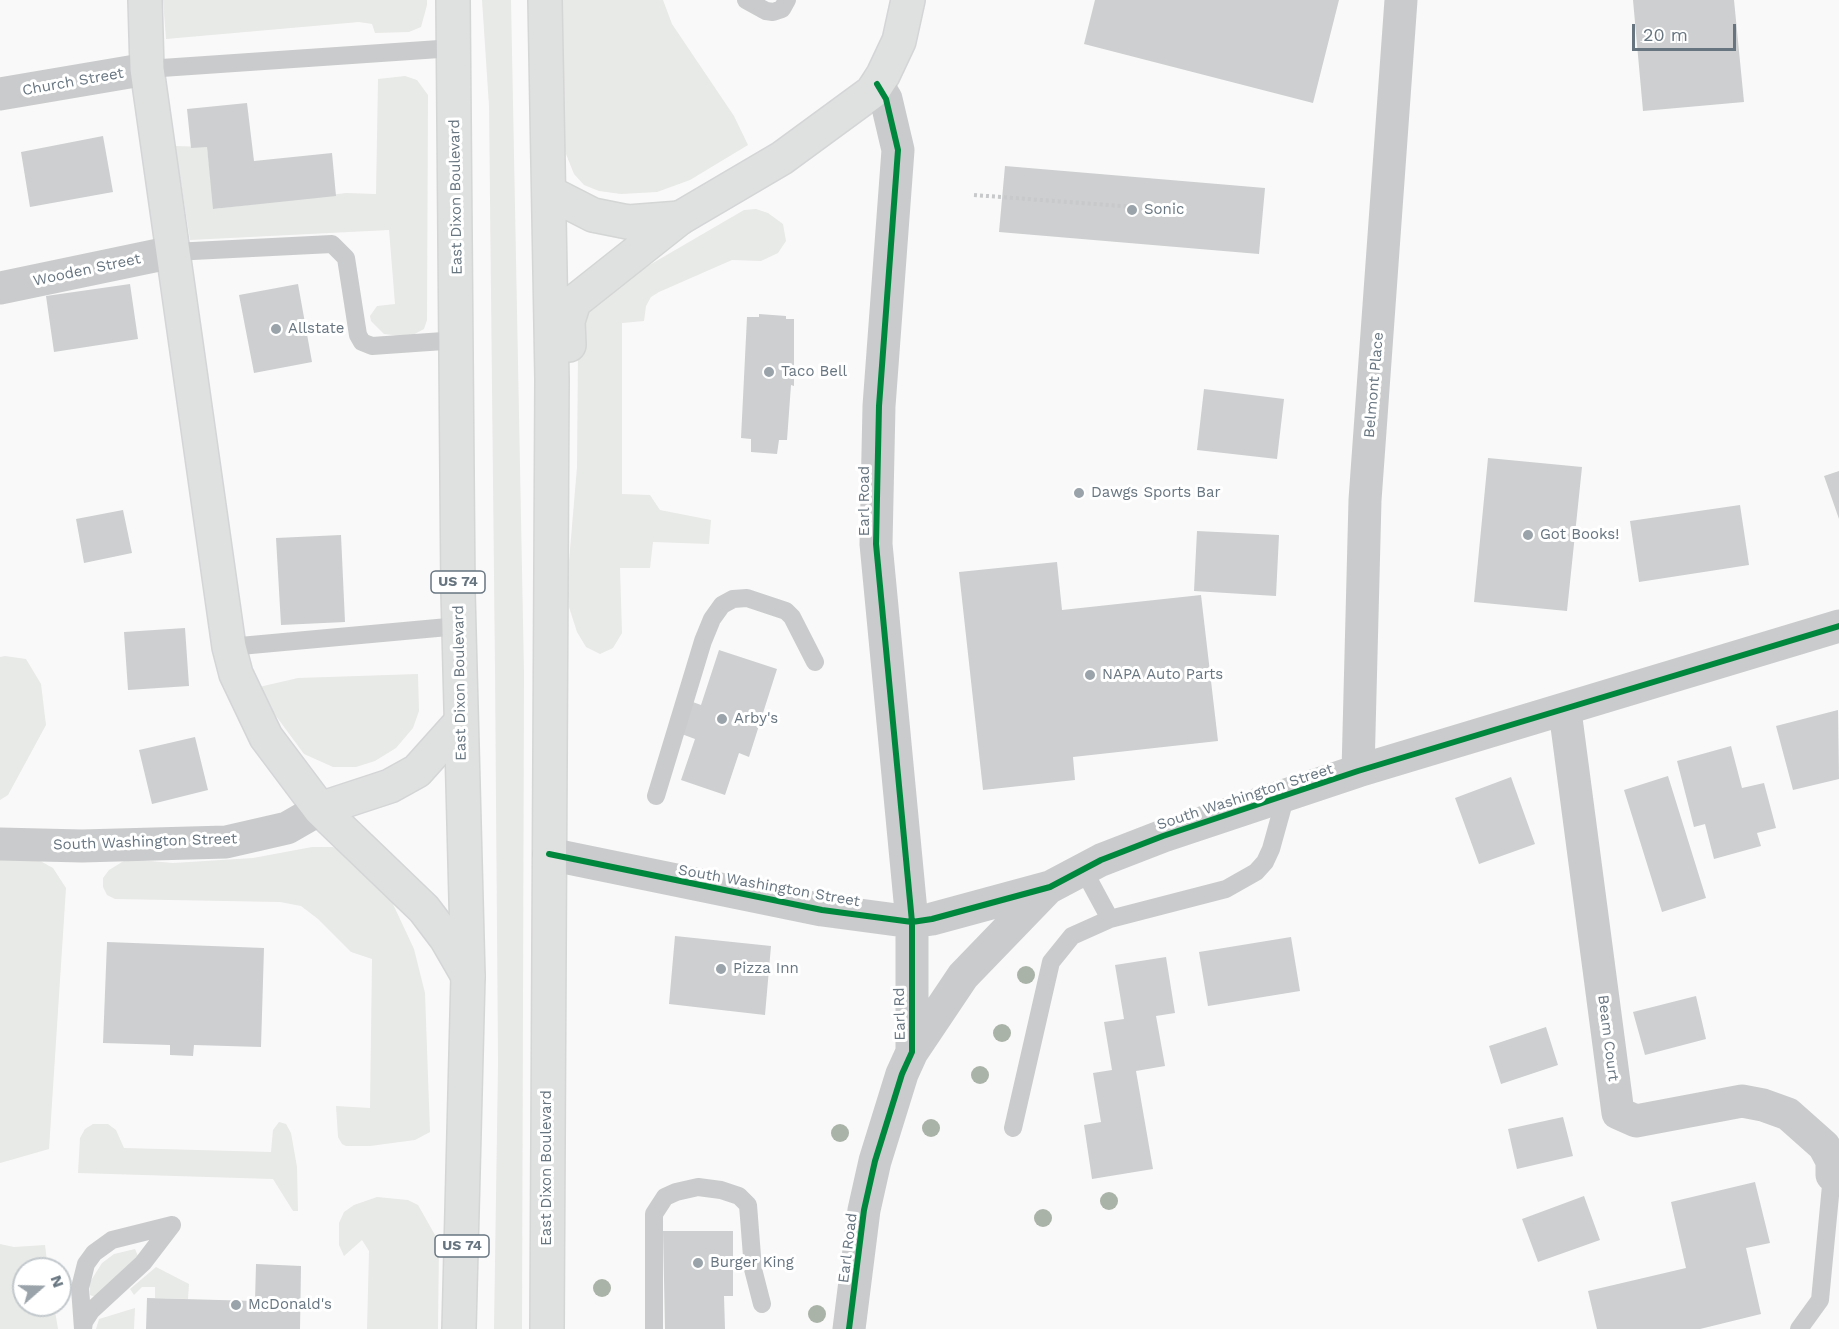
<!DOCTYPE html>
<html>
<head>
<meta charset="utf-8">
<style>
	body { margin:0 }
	#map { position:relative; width:1839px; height:1329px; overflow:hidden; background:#f9f9f9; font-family:"Work Sans",sans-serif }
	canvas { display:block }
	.north { position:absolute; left:12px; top:1257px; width:60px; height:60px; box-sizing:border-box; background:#fff; border:2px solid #c2c8cc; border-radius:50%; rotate:70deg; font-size:16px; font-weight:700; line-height:24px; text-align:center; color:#677580 }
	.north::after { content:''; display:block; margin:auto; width:21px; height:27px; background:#9aa3aa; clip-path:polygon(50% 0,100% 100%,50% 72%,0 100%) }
	.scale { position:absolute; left:1632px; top:24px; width:104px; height:27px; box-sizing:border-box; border:3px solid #677580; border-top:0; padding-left:8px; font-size:18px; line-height:21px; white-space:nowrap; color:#677580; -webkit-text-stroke:4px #fff; paint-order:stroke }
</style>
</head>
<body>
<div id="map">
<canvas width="1839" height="1329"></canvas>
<div class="north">N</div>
<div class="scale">20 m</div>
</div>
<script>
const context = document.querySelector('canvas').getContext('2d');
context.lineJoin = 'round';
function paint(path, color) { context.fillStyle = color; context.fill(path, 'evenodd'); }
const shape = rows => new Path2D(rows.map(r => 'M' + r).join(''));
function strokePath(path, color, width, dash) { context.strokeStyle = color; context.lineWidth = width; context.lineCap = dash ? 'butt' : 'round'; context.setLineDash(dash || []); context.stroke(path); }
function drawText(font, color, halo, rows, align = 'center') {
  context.font = font + ' "Work Sans",sans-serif'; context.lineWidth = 6; context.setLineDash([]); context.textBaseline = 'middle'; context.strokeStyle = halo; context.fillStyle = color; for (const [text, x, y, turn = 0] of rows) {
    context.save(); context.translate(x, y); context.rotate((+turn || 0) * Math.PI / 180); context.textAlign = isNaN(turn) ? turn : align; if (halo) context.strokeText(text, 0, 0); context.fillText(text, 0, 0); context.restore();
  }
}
const green = shape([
	[163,0,427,0,427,5,421,27,409,32,375,33,372,24,359,22,166,39],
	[482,0,511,0,524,673,522,1329,494,1329,498,1063,495,669,489,106],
	[550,0,663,0,672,24,734,116,748,145,690,180,657,192,621,194,599,191,584,185,574,174,566,154,558,114],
	[405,76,417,80,428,95,427,320,424,329,409,337,384,334,371,321,370,316,377,306,395,304,389,230,190,240,175,146,207,147,214,209,346,193,376,194,378,79],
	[756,209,768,213,783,224,786,241,778,253,761,261,732,260,659,292,651,297,646,306,644,321,622,323,622,494,650,495,660,510,711,520,709,544,653,542,650,568,620,568,622,633,613,648,600,654,586,647,577,632,569,607,567,585,577,467,578,347,582,329,590,309,634,274,744,210],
	[5,656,26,659,41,684,46,725,8,795,0,800,0,657],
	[418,674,419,711,413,728,396,748,375,761,356,767,333,767,304,754,262,697,259,687,298,678],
	[312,847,333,847,367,867,385,887,414,949,425,993,430,1132,415,1140,370,1146,346,1146,342,1144,338,1137,336,1106,370,1108,372,959,351,952,318,919,301,906,280,902,115,899,107,895,103,887,103,878,109,870,127,859,173,863,253,858],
	[0,857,33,857,53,868,66,888,49,1149,0,1163],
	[279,1122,286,1124,291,1133,297,1167,298,1211,293,1211,273,1179,78,1173,80,1138,85,1129,93,1124,108,1124,116,1130,124,1148,271,1152,273,1130],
	[377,1197,408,1200,418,1205,439,1242,438,1329,367,1329,369,1251,362,1240,344,1256,339,1245,339,1223,344,1212,354,1205],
	[0,1244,14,1247,45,1245,48,1269,24,1269,24,1305,54,1305,58,1329,0,1329],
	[135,1249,138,1256,95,1297,90,1295,90,1282,102,1263,114,1254],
	[156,1267,189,1284,188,1299,155,1298,155,1287,142,1287,134,1295,130,1289],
	[135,1308,134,1329,96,1329,99,1319]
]);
const building = shape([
	[1095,0,1339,0,1313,103,1084,44],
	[1633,0,1734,0,1744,102,1643,111],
	[247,103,254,161,332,153,336,196,213,209,207,147,191,148,187,109],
	[103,136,113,192,30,207,21,152],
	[1005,166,1265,188,1259,254,999,232],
	[130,284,138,339,54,352,46,296],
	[298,284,312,362,254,373,239,295],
	[759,314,786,316,786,319,794,319,794,386,791,385,787,440,779,440,777,454,751,452,751,439,741,438,747,317,759,317],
	[1204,389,1284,399,1277,459,1197,450],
	[1488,458,1582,467,1567,611,1474,602],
	[1839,471,1839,519,1824,476],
	[1740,505,1749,565,1639,582,1630,521],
	[123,510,132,553,84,563,76,519],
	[1197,531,1279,535,1276,596,1194,591],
	[341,535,345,622,281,625,276,538],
	[1057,562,1062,610,1201,595,1218,741,1073,757,1075,780,983,790,959,572],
	[185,628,189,686,128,690,124,632],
	[719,650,777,669,749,757,739,753,725,795,681,780,695,739,679,733,690,701,701,705],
	[1838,710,1839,779,1793,790,1776,726],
	[195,737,208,790,152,804,139,750],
	[1731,746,1742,788,1764,783,1776,828,1757,833,1761,846,1714,859,1705,824,1694,827,1677,761],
	[1668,776,1706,898,1662,912,1624,790],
	[1511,777,1535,844,1479,864,1455,798],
	[675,936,771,946,765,1015,669,1004],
	[1291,937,1300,991,1208,1006,1199,952],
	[107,942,264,948,261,1047,194,1045,193,1056,170,1055,170,1045,103,1043],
	[1166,957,1175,1013,1156,1016,1165,1066,1136,1071,1153,1169,1092,1179,1084,1125,1101,1122,1093,1073,1112,1070,1104,1022,1124,1019,1115,965],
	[1696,996,1706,1039,1645,1055,1633,1012],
	[1546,1027,1558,1065,1501,1084,1489,1046],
	[1563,1117,1573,1156,1517,1169,1508,1129],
	[1755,1182,1770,1243,1746,1248,1761,1314,1700,1329,1597,1329,1588,1291,1686,1268,1671,1202],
	[1584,1196,1600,1240,1538,1262,1522,1219],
	[663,1231,733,1231,733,1296,724,1296,725,1329,665,1329],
	[256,1264,301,1266,300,1329,146,1329,147,1298,255,1301]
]);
const path = shape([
	[974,195,1149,208]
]);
const service = shape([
	[746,0,766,11,773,12,782,9,787,0],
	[147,69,454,48],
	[173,252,332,244,346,258,358,335,362,342,372,346,458,340],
	[229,647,459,626],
	[656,796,703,641,712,619,722,605,733,599,747,598,786,611,792,617,815,662],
	[1083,869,1110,919],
	[1013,1128,1051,962,1072,936,1110,919,1226,889,1256,872,1265,862,1271,849,1286,795],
	[83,1329,80,1288,86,1264,94,1253,112,1240,172,1225],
	[83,1329,84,1322,91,1311,143,1263,172,1225],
	[654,1329,654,1214,665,1197,676,1192,698,1187,721,1190,739,1196,748,1205,753,1269,762,1304],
	[1799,1329,1820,1300,1832,1175]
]);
const minor = shape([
	[0,94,147,69],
	[0,288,173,252],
	[1565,711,1618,1113,1636,1121,1742,1101,1763,1105,1788,1114,1824,1146,1832,1161,1832,1175],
	[1358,771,1365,500,1401,0],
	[0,844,82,846,226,842,287,828,320,809],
	[549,854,822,910,912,922,932,919,1050,887,1101,860,1163,836,1358,771,1839,626],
	[912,1052,963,976,1048,888],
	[849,1329,864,1210,875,1161,902,1074,912,1052,912,922,876,544,879,406,898,150,886,99,877,84]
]);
const primary = shape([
	[145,0,147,69,229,647,236,674,266,737,320,809,424,909,446,938,468,976],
	[680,218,782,158,872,92,883,75,899,41,908,0],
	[320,809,390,786,417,771,460,723]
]);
const trunk = shape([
	[453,0,458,592,468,976,459,1329],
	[545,0,552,379,547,1329],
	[550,193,593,215,628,222,680,218],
	[569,345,568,321,574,302,680,218]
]);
const cycleway = shape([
	[549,854,822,910,912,922,932,919,1050,887,1101,860,1163,836,1358,771,1839,626],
	[849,1329,864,1210,875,1161,902,1074,912,1052,912,922,876,544,879,406,898,150,886,99,877,84]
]);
const trees = [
	[1026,975],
	[1002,1033],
	[980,1075],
	[931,1128],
	[840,1133],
	[1109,1201],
	[1043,1218],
	[602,1288],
	[817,1314]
];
const markers = [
	[1132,210,6,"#9aa3aa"],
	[276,329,6,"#9aa3aa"],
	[769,372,6,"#9aa3aa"],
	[1079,493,6,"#9aa3aa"],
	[1528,535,6,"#9aa3aa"],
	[1090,675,6,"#9aa3aa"],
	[722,719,6,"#9aa3aa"],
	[721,969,6,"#9aa3aa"],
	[698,1263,6,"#9aa3aa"],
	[236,1305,6,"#9aa3aa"]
];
const shields = [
	[458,582,54],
	[462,1246,54]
];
const shieldNames = [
	["US 74",458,582],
	["US 74",462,1246]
];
const streetNames = [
	["Church Street",73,82,-10],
	["East Dixon Boulevard",456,197,-91],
	["Wooden Street",87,270,-12],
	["Belmont Place",1374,385,-85],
	["Earl Road",865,501,-90],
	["East Dixon Boulevard",460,683,-91],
	["South Washington Street",1245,797,-18],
	["South Washington Street",145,842,-2],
	["South Washington Street",769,886,10],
	["Earl Rd",900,1014,-91],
	["Beam Court",1608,1038,83],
	["East Dixon Boulevard",547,1168,-90],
	["Earl Road",848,1248,-83]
];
const poiNames = [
	["Sonic",1144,210],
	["Allstate",288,329],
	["Taco Bell",781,372],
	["Dawgs Sports Bar",1091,493],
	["Got Books!",1540,535],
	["NAPA Auto Parts",1102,675],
	["Arby's",734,719],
	["Pizza Inn",733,969],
	["Burger King",710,1263],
	["McDonald's",248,1305]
];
paint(green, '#e8eae7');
paint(building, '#cdcfd0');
strokePath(primary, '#d4d5d6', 36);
strokePath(trunk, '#d4d5d5', 36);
strokePath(path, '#c8c9ca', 4, [3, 3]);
strokePath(service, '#cacbcc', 18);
strokePath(minor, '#cacbcc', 33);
strokePath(primary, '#dfe0e0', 33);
strokePath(trunk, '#dfe0e0', 33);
strokePath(cycleway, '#00873e', 6);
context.fillStyle = '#aab3a8';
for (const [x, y] of trees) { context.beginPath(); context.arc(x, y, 9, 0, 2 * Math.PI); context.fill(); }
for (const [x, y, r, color] of markers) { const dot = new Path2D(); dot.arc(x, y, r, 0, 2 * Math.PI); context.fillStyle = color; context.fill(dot); strokePath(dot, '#fff', 2); }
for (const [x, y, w] of shields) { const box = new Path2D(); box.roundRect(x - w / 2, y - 11, w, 22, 4.5); context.fillStyle = '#fff'; context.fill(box); strokePath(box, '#677580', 1.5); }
drawText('bold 14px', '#677580', null, shieldNames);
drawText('15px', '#677580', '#fff', streetNames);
drawText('15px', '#677580', '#fff', poiNames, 'left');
</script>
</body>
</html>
